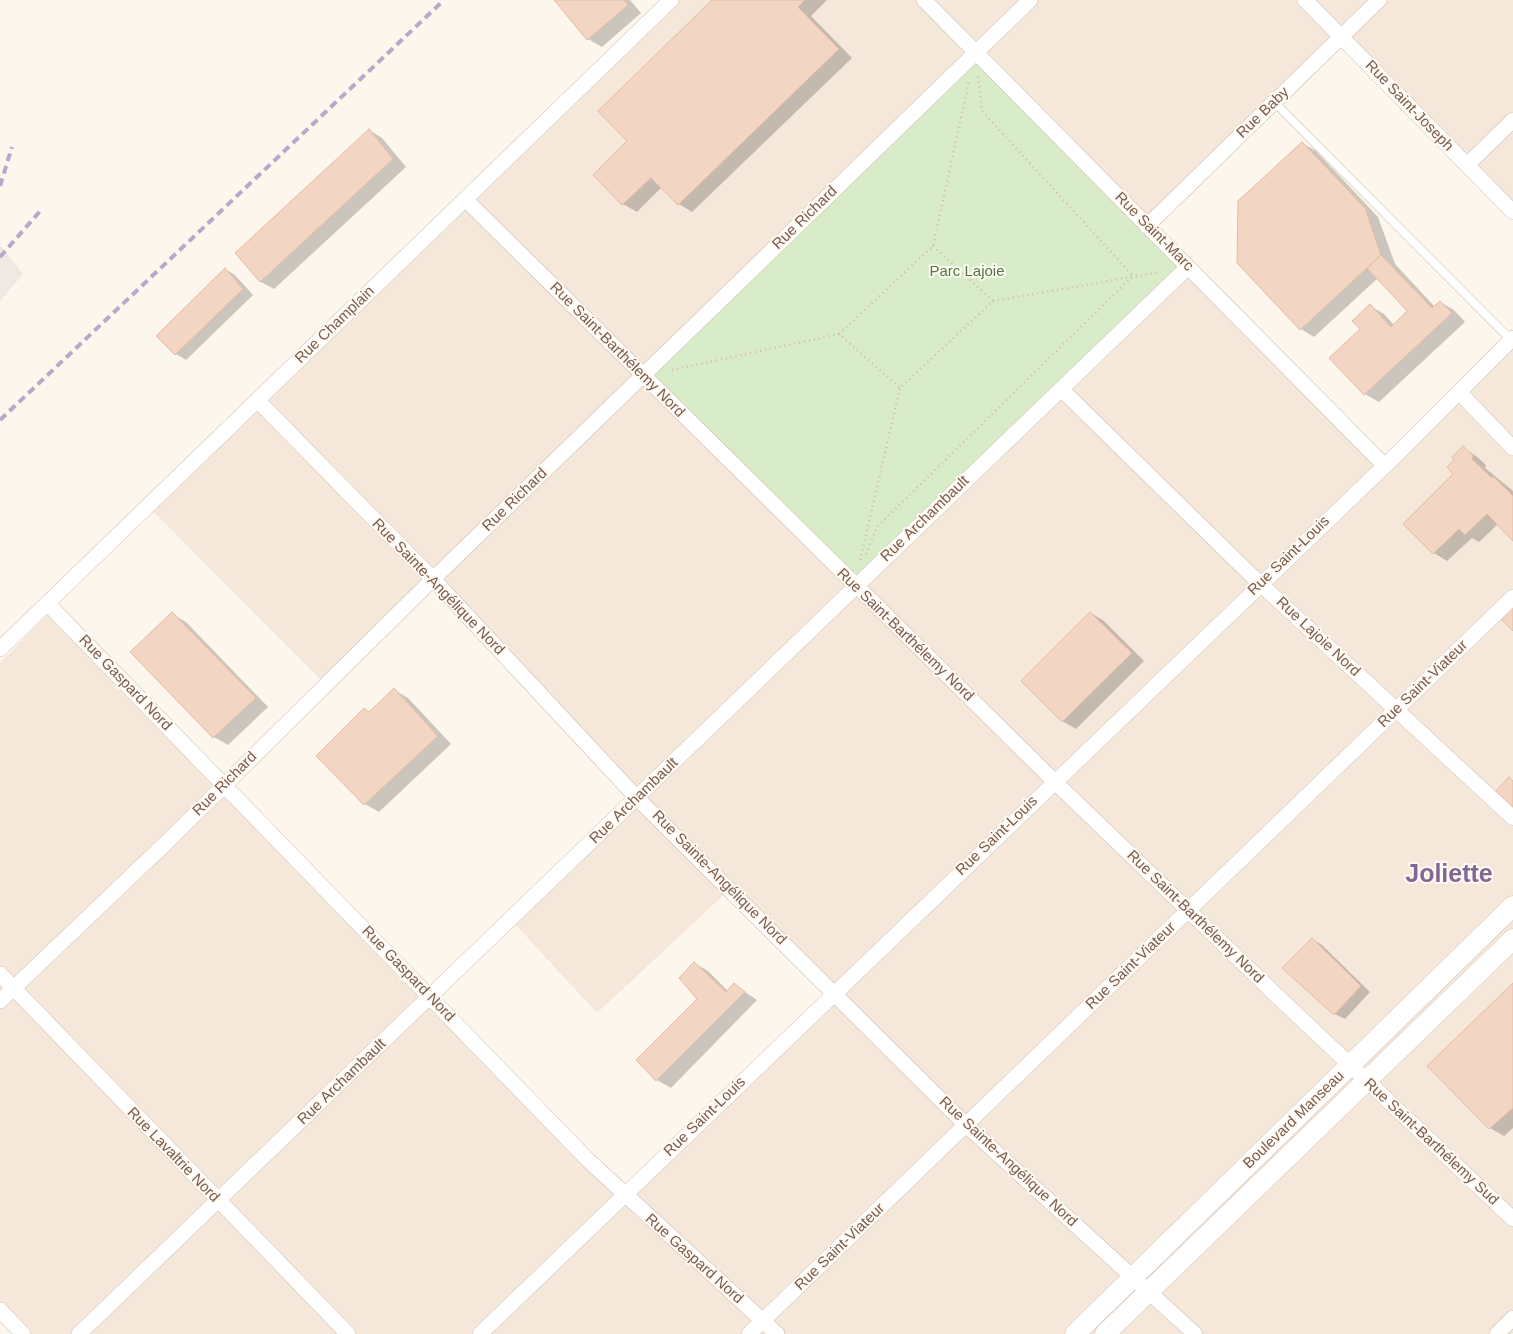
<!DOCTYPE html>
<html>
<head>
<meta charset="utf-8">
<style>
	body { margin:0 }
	canvas { display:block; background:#fdf6ec }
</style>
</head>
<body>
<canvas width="1513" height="1334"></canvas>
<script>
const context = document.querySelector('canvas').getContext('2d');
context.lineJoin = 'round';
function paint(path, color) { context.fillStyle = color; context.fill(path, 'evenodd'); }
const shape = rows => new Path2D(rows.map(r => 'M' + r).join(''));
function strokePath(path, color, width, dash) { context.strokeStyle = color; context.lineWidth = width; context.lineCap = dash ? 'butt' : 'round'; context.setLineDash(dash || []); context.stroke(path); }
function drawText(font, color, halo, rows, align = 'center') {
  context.font = font + ' Helvetica,sans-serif'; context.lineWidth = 4; context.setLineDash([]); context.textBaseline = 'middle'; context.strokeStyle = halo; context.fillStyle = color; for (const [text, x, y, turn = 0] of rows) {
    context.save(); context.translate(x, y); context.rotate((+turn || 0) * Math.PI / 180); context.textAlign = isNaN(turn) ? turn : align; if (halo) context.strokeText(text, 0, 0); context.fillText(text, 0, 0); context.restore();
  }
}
const residential = shape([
	[679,0,1513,0,1513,205,1347,35,1147,226,1385,468,1513,338,1513,1334,18,1334,0,1315,0,663,59,603,233,783,434,999,626,1196,839,1001,728,891,597,1013,513,922,642,799,439,583,330,689,153,511]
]);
const industrial = shape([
	[0,245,23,274,0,301]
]);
const green = shape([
	[975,52,1188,267,855,586,643,376]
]);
const shadow = shape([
	[555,0,630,0,641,13,602,47,588,39],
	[714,0,827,0,811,16,852,58,692,212,679,204,662,187,637,212,623,204,594,175,629,141],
	[369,130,382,138,406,167,274,289,261,282,237,253],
	[1302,143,1316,151,1378,217,1395,264,1435,307,1440,302,1454,310,1465,322,1379,402,1365,394,1331,358,1362,329,1370,306,1384,314,1394,325,1409,311,1378,278,1314,337,1301,329],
	[225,269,235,275,253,295,186,360,176,354],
	[1463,448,1476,456,1486,465,1485,468,1513,491,1513,539,1498,524,1479,542,1472,538,1447,561,1434,553,1404,524,1455,474,1456,460],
	[1091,613,1104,621,1144,661,1076,729,1062,721],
	[172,614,186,622,268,707,228,745,214,737],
	[394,690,408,698,451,744,379,812,365,804,364,709,370,712],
	[1312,939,1322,945,1370,992,1345,1019,1335,1014],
	[694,963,708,971,728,991,734,985,757,1000,671,1088,657,1080,637,1060,699,999],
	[1513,985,1513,1128,1504,1136,1490,1128,1429,1066]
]);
const building = shape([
	[554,0,624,0,628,5,587,40,554,0],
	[712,0,805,0,798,7,839,49,678,205,651,178,622,205,593,175,627,141,598,111,712,0],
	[369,129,393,159,260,282,235,253,369,129],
	[1302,142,1365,208,1381,255,1300,330,1237,263,1238,201,1302,142],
	[1381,255,1432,308,1440,301,1452,313,1364,395,1329,358,1360,329,1352,321,1370,304,1391,327,1407,311,1367,268,1381,255],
	[225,268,243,289,175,355,156,336,225,268],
	[1463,446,1473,456,1472,459,1491,477,1494,477,1513,496,1513,541,1487,514,1465,535,1459,529,1433,554,1403,524,1453,474,1447,467,1454,460,1452,457,1463,446],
	[1513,602,1513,631,1498,616,1513,602],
	[172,612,256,698,213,738,130,652,172,612],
	[1090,612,1132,653,1062,722,1021,681,1090,612],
	[394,688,438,736,364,805,316,756,364,708,369,712,394,688],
	[1509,777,1513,781,1513,809,1495,792,1509,777],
	[1312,938,1361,986,1334,1015,1282,968,1312,938],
	[694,962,726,992,734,983,745,992,656,1081,636,1060,697,999,679,978,694,962],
	[1513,983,1513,1108,1489,1129,1427,1066,1513,983]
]);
const path = shape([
	[933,246,993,301,900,388,839,334,933,246,969,81],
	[993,301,1160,272],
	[672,370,839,334],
	[866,554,877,527,1133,276,982,111,978,76],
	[860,560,900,388]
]);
const service = shape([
	[1274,102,1511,340]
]);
const minor = shape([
	[924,0,1384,465],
	[1305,0,1513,212],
	[1467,165,1513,120],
	[465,199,1054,781,1274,993,1513,1219],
	[1147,226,1379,0],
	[1061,389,1253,577,1513,818],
	[1459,392,1513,448],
	[257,400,433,579,637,798,966,1125,1195,1334],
	[47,603,588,1160,777,1334],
	[0,649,671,0],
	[0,974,348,1334],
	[0,1001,170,839,433,579,1030,0],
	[0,1310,23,1334],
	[79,1334,1188,267],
	[480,1334,1393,458,1513,338],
	[749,1334,1513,597],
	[1497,1334,1513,1318]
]);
const secondary = shape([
	[1075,1334,1513,906],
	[1105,1334,1513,939]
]);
const rail = shape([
	[0,186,12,147],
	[0,257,41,210],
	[0,420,444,0]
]);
const streetNames = [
	["Rue Saint-Joseph",1409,106,46],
	["Rue Baby",1263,113,-44],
	["Rue Richard",805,218,-44],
	["Rue Saint-Marc",1154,232,45],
	["Rue Champlain",335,325,-44],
	["Rue Saint-Barthélemy Nord",617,350,45],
	["Rue Richard",515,500,-44],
	["Rue Archambault",925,519,-44],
	["Rue Saint-Louis",1289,556,-44],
	["Rue Sainte-Angélique Nord",438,587,46],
	["Rue Saint-Barthélemy Nord",905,635,44],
	["Rue Lajoie Nord",1318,637,43],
	["Rue Gaspard Nord",125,683,46],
	["Rue Saint-Viateur",1423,684,-44],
	["Rue Richard",225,784,-45],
	["Rue Archambault",634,801,-44],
	["Rue Saint-Louis",997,836,-44],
	["Rue Sainte-Angélique Nord",719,878,45],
	["Rue Saint-Barthélemy Nord",1195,917,44],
	["Rue Saint-Viateur",1131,966,-44],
	["Rue Gaspard Nord",408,974,46],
	["Rue Archambault",342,1082,-44],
	["Rue Saint-Louis",705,1117,-44],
	["Boulevard Manseau",1294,1120,-44],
	["Rue Saint-Barthélemy Sud",1431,1142,43],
	["Rue Lavaltrie Nord",173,1155,46],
	["Rue Sainte-Angélique Nord",1008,1162,43],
	["Rue Saint-Viateur",840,1247,-44],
	["Rue Gaspard Nord",694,1259,42]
];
const parkNames = [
	["Parc Lajoie",967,272]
];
const townNames = [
	["Joliette",1449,875]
];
paint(residential, '#f5e8da');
paint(industrial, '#efe9e4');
paint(green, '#d8ecc9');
paint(shadow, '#0003');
paint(building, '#f3d5c3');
strokePath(building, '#e6bba3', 1);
strokePath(service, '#d1beb0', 9);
strokePath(minor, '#d1beb0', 16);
strokePath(secondary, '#d6c0b0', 21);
strokePath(path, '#d9b8a5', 2.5, [1, 4]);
strokePath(service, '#fff', 8);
strokePath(minor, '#fff', 15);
strokePath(secondary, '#fff', 20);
strokePath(rail, '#b9a8c9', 4, [8, 5]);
drawText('15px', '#7a5c4d', '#fffaf3', streetNames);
drawText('15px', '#537a41', '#fffaf3', parkNames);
drawText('bold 25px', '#846695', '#fffaf3', townNames);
</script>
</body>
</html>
